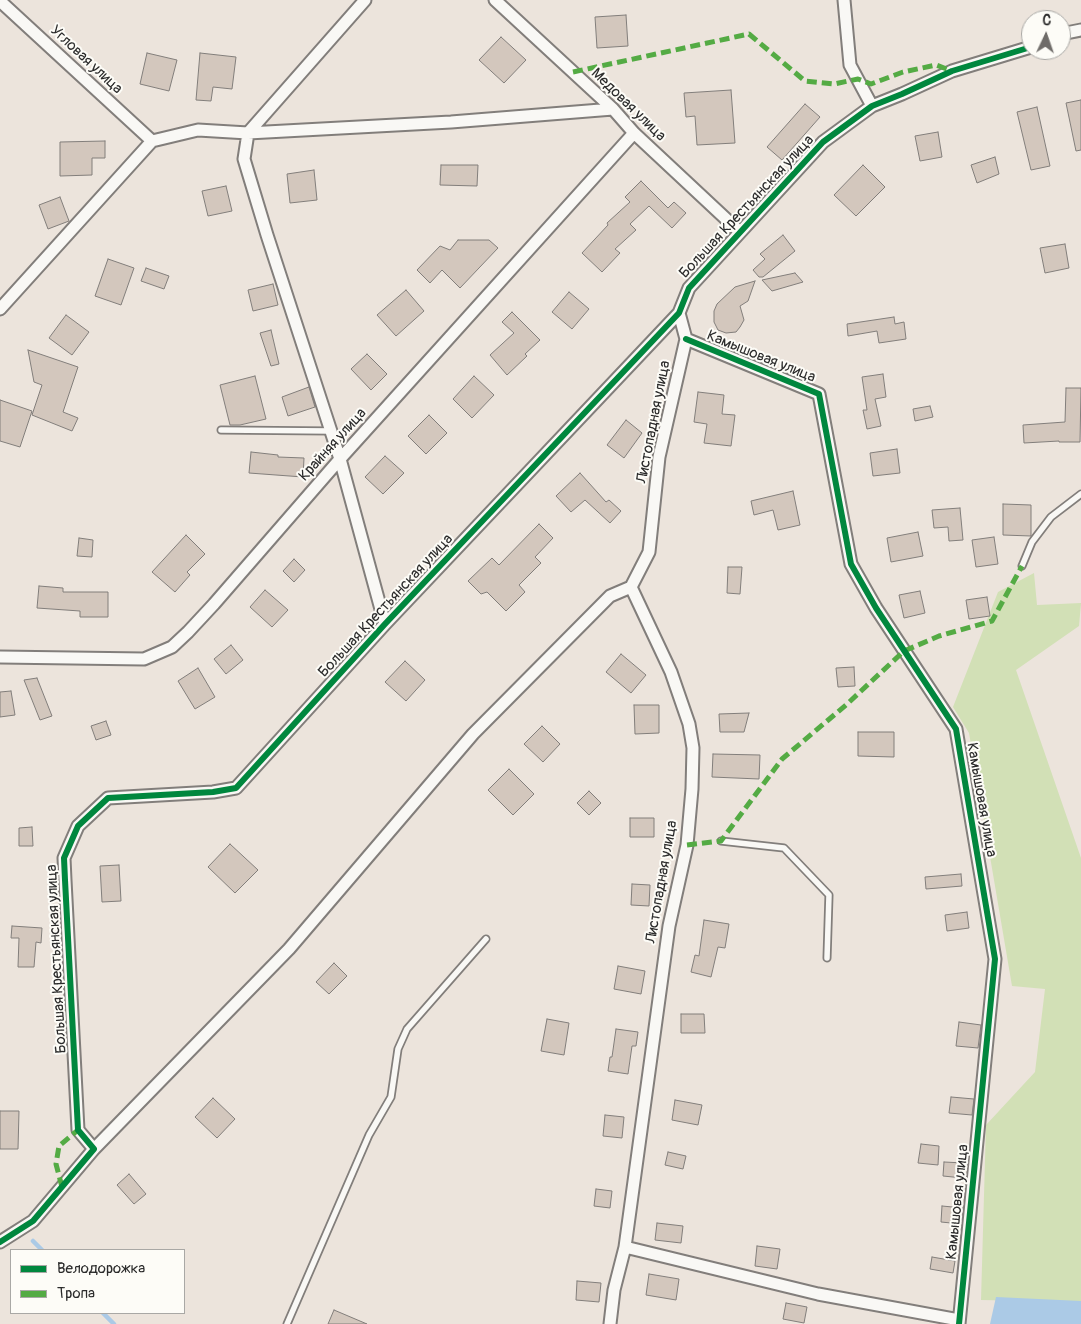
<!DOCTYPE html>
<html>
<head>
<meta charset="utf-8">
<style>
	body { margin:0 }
	#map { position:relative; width:1081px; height:1324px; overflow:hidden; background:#ece4dc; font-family:Pangolin,sans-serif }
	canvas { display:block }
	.legend { position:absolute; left:10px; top:1249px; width:175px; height:65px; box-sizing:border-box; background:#fdfcf7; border:1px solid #a9a8a5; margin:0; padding:6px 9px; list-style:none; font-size:15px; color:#2b2b2b }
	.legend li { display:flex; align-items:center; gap:10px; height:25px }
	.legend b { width:25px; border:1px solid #a9a8a5 }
	.north { position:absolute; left:1021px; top:10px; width:50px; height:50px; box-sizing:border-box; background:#fdfcf7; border:1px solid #a9a8a5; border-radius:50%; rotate:3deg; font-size:14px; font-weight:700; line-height:20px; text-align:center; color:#2b2b2b }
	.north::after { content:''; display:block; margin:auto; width:18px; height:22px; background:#6f6c69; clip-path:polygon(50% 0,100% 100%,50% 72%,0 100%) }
</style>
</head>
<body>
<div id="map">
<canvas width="1081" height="1324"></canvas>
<ul class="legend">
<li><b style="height:6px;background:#00873e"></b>Велодорожка</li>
<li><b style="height:6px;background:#54ab44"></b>Тропа</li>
</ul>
<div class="north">С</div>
</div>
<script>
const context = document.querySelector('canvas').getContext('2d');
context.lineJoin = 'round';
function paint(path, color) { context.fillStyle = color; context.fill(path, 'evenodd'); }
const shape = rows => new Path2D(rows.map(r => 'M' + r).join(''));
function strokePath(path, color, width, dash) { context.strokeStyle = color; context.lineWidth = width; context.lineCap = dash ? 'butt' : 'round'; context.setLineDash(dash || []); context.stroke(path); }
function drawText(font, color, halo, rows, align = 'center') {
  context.font = font + ' Pangolin,sans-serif'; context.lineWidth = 4; context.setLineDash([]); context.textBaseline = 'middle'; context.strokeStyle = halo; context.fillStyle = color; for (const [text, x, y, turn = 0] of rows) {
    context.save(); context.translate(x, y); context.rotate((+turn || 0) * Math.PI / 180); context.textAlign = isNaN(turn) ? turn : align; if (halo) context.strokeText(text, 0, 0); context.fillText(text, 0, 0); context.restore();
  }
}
const green = shape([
	[1034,573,1037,605,1081,603,1079,626,1016,670,1081,858,1081,1302,981,1300,986,1125,1035,1072,1045,989,1012,986,969,733,953,707,998,592]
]);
const water = shape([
	[996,1297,1081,1301,1081,1324,990,1324]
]);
const stream = shape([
	[33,1241,42,1250],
	[103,1313,114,1324]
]);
const building = shape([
	[626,15,628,46,597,48,595,17,626,15],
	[501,37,526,60,504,83,479,60,501,37],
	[147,53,177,60,169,91,140,84,147,53],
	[200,53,236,57,232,89,213,87,211,101,196,100,200,53],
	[731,90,735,143,697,145,695,116,686,117,684,93,731,90],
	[1081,100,1081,150,1076,151,1066,103,1081,100],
	[805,104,820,117,782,160,767,147,805,104],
	[1037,107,1050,166,1031,170,1017,112,1037,107],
	[938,132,942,157,920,161,915,136,938,132],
	[105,141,105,158,92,158,92,175,60,176,60,142,105,141],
	[995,157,999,174,977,183,971,165,995,157],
	[441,165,478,165,477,186,440,185,441,165],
	[863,165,885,187,856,216,834,195,863,165],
	[314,170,317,200,290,203,287,174,314,170],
	[641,181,668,208,674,202,686,213,672,228,649,206,630,224,636,230,615,249,620,253,602,272,582,253,608,225,607,223,630,202,625,197,641,181],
	[226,186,232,211,208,216,202,191,226,186],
	[60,197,69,221,48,229,39,205,60,197],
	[783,235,795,251,763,277,759,277,753,270,765,259,760,254,783,235],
	[458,240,489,240,498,248,460,288,442,270,430,283,417,270,440,246,450,250,458,240],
	[1065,244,1069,268,1045,273,1040,248,1065,244],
	[108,259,134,268,121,305,95,296,108,259],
	[146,268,169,276,164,289,141,281,146,268],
	[795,273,803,282,772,291,762,280,795,273],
	[755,281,748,301,740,306,744,320,740,327,736,332,726,333,718,330,714,322,714,311,717,304,735,287,755,281],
	[273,284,278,305,253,311,248,290,273,284],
	[406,290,424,311,396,336,377,315,406,290],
	[569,292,589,309,572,329,552,312,569,292],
	[512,312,540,340,525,354,527,356,507,375,490,355,514,333,502,322,512,312],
	[66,315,89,332,72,355,49,338,66,315],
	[894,317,895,324,904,322,906,339,879,343,877,331,848,336,847,324,894,317],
	[271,330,279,364,271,366,260,333,271,330],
	[28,350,78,367,63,412,78,418,72,431,32,415,42,385,34,382,28,350],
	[367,354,387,374,371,390,351,369,367,354],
	[883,374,886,397,875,399,881,426,867,429,863,410,867,410,862,377,883,374],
	[255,376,266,419,240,425,230,425,220,385,255,376],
	[474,376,494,395,472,418,453,399,474,376],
	[309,387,315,407,288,416,282,397,309,387],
	[1066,388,1081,388,1080,442,1059,442,1059,441,1024,443,1023,425,1065,422,1066,388],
	[698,392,724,395,722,414,735,415,731,446,704,443,707,424,694,422,698,392],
	[0,400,32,411,20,447,0,441,0,400],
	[930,406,933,417,915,421,913,409,930,406],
	[429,415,447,433,426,454,408,436,429,415],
	[626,420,642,433,624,458,607,445,626,420],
	[897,449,900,473,873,476,870,453,897,449],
	[251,452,278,455,278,457,304,458,303,477,249,473,251,452],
	[385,456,404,473,383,494,365,477,385,456],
	[580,473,606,502,609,500,621,511,610,523,585,500,571,512,556,496,580,473],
	[793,491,800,525,778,530,773,510,754,515,751,501,793,491],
	[1003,504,1031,505,1031,536,1003,535,1003,504],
	[960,508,963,540,949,541,948,527,934,528,932,510,960,508],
	[539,524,553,538,535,557,541,563,519,585,525,592,506,611,487,592,481,594,468,581,492,558,499,565,539,524],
	[918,532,923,556,891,562,887,538,918,532],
	[186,535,205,554,187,572,190,575,175,592,152,572,186,535],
	[994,537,998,564,976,567,972,540,994,537],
	[79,538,93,540,92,557,77,556,79,538],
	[294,559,305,570,294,582,283,571,294,559],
	[728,567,742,567,740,594,727,593,728,567],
	[39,586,63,588,63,592,108,592,108,617,80,617,80,611,37,608,39,586],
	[265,590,288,610,272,627,250,607,265,590],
	[920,591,925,613,904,618,899,595,920,591],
	[987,597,990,616,969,619,966,600,987,597],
	[231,645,243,660,226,674,214,659,231,645],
	[621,654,646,675,631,693,606,672,621,654],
	[405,661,425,680,406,701,385,682,405,661],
	[854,667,855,686,838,687,836,668,854,667],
	[198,668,215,697,195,709,178,681,198,668],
	[37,678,52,716,40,720,24,680,37,678],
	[11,691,15,715,0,717,0,692,11,691],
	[634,705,659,705,659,733,635,734,634,705],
	[749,713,744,732,720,732,719,714,749,713],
	[106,721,111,735,96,740,91,726,106,721],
	[542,726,560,744,543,762,524,744,542,726],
	[858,732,894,732,894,757,858,756,858,732],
	[713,754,760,755,759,779,712,777,713,754],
	[509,769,534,794,513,815,488,790,509,769],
	[589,791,601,803,589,815,577,803,589,791],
	[630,818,654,818,654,837,630,837,630,818],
	[32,827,33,846,19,846,19,828,32,827],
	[230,844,258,870,235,893,208,867,230,844],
	[119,865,121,901,102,902,100,866,119,865],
	[961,874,962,886,926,889,925,877,961,874],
	[632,884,650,885,649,906,631,905,632,884],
	[967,912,969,928,947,931,945,915,967,912],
	[704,920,729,924,725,948,718,947,711,977,691,972,695,955,699,956,704,920],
	[12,926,42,928,41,943,36,942,34,967,18,967,19,938,11,938,12,926],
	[334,963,347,976,329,994,316,982,334,963],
	[618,966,645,971,641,994,614,989,618,966],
	[681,1014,704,1014,705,1033,681,1033,681,1014],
	[547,1019,569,1023,564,1055,541,1051,547,1019],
	[959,1022,981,1025,978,1048,956,1046,959,1022],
	[616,1029,638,1032,636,1046,632,1046,628,1074,608,1071,610,1057,612,1057,616,1029],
	[951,1097,974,1099,972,1115,949,1113,951,1097],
	[213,1098,235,1119,217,1138,195,1117,213,1098],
	[675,1100,702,1105,698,1125,672,1120,675,1100],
	[0,1111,19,1111,18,1149,0,1149,0,1111],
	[605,1115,624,1117,622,1138,603,1136,605,1115],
	[921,1144,939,1146,938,1165,918,1163,921,1144],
	[668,1152,686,1156,683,1169,665,1165,668,1152],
	[944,1162,964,1163,963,1178,943,1176,944,1162],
	[129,1174,146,1194,134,1204,117,1185,129,1174],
	[596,1189,612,1191,610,1208,594,1206,596,1189],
	[942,1206,963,1208,961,1224,941,1222,942,1206],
	[657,1223,683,1226,681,1243,655,1240,657,1223],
	[757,1246,780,1249,777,1269,755,1266,757,1246],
	[932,1257,955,1261,953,1273,930,1269,932,1257],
	[649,1274,679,1279,676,1300,646,1295,649,1274],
	[577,1281,601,1283,599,1302,576,1300,577,1281],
	[786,1303,807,1307,804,1323,783,1319,786,1303],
	[334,1310,367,1324,328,1324,334,1310]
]);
const service = shape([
	[221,430,330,431],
	[1022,566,1032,542,1051,517,1081,494],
	[721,841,784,848,829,895,827,958],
	[287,1324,369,1135,391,1097,398,1049,407,1029,486,939]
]);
const minor = shape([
	[495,0,613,109,634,133,740,232],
	[844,0,850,65,872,106],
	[0,1,152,141],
	[1061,34,1081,30],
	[0,309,152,141,198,130,248,133,365,0],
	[686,339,819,394,851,564,876,608,956,729,995,959,959,1324],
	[385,624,340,459,267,235,244,159,248,133,451,122,613,109],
	[0,657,144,659,172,647,188,632,214,604,340,459,634,133],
	[94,1149,289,949,473,734,610,596,631,587],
	[0,1242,33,1221,94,1149,78,1130,65,880,64,858,78,826,108,798,213,792,236,788,385,624,679,313,689,288,823,142,872,106,902,94,952,71,1031,47],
	[625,1247,818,1294,959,1320],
	[610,1324,614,1290,625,1247,669,926,687,845,692,789,693,748,689,724,671,672,631,587,649,552,659,457,686,339,679,313]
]);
const quiet = shape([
	[573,72,749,34,805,81,834,84,858,79,871,84,903,72,936,65,952,71],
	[687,845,721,841,782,759,846,705,904,651,939,636,992,621,1022,566],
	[62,1187,56,1164,59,1146,78,1130]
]);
const cycleway = shape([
	[686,339,819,394,851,564,876,608,956,729,995,959,959,1324],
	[0,1242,33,1221,94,1149,78,1130,65,880,64,858,78,826,108,798,213,792,236,788,385,624,679,313,689,288,823,142,872,106,902,94,952,71,1031,47]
]);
const streetNames = [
	["Угловая улица",86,60,43],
	["Медовая улица",628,105,44],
	["Большая Крестьянская улица",747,207,-47],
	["Камышовая улица",761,357,22],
	["Листопадная улица",654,422,-79],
	["Крайняя улица",333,445,-48],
	["Большая Крестьянская улица",386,606,-47],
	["Камышовая улица",981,800,80],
	["Листопадная улица",662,882,-80],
	["Большая Крестьянская улица",57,959,-93],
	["Камышовая улица",958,1202,-84]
];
paint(green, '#d2e0b6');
paint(water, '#abcae6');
strokePath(stream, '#abcae6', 4.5);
paint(building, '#d3c7bd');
strokePath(building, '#827e7b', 1);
strokePath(service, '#827e7b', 9);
strokePath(minor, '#827e7b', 15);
strokePath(service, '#f9f8f5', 5.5);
strokePath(minor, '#f9f8f5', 11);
strokePath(quiet, '#54ab44', 5, [10, 5]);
strokePath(cycleway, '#00873e', 6);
drawText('15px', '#2b2b2b', '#fdfcf7', streetNames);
</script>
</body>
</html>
